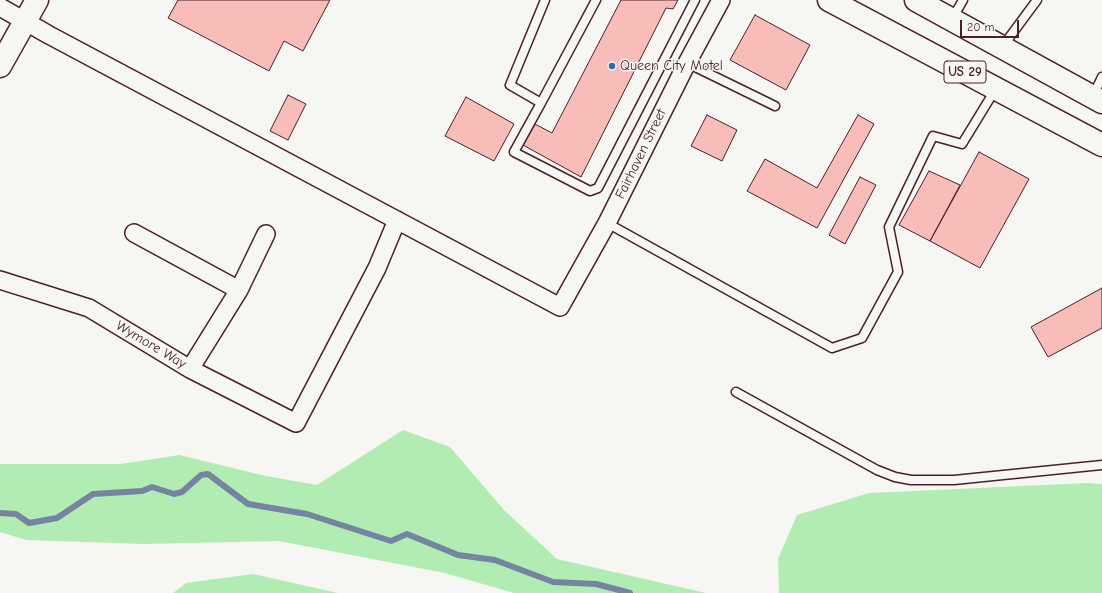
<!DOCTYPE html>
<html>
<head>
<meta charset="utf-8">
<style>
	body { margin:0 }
	#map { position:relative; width:1102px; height:593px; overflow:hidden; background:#f6f6f2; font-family:"Comic Neue",sans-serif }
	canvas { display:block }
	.scale { position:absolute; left:960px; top:20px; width:59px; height:18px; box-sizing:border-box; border:2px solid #4a1f2b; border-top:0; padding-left:5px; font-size:12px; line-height:14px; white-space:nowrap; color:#4a1f2b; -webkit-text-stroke:3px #f6f6f2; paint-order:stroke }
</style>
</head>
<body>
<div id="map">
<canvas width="1102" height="593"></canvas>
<div class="scale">20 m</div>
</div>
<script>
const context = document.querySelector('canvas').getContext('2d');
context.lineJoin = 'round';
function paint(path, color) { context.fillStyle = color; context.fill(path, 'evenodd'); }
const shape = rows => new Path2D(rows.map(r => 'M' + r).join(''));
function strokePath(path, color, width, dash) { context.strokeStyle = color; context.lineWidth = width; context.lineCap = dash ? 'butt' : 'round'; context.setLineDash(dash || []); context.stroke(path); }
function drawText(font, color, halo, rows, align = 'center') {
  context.font = font + ' "Comic Neue",sans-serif'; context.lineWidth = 3; context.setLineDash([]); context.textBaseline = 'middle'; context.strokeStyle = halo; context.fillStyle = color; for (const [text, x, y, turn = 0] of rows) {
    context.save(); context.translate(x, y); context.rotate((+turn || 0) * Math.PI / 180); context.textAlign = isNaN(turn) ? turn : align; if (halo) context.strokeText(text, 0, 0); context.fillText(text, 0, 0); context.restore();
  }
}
const green = shape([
	[403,430,450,447,504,510,557,559,706,593,514,593,445,573,279,541,144,544,26,540,0,532,0,464,121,464,179,455,266,476,317,485],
	[1088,483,1102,484,1102,593,779,593,778,559,797,515,869,493],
	[253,574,338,593,173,593,186,583]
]);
const stream = shape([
	[0,513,16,514,29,523,57,518,93,494,142,491,152,487,174,494,182,492,201,475,208,474,248,504,307,514,391,541,407,534,458,555,495,560,553,582,596,584,630,593]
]);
const building = shape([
	[178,0,330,0,303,51,284,41,269,71,168,18,178,0],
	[621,0,678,0,673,9,666,8,581,177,523,145,535,124,552,133,621,0],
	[755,15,810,45,786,90,730,60,755,15],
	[288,95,306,104,288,140,270,131,288,95],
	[466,97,514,124,494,161,445,136,466,97],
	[707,115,737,130,722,161,691,146,707,115],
	[858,115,874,124,817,228,747,191,765,159,817,188,858,115],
	[979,152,1029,179,980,268,930,241,979,152],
	[929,171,960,185,930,241,899,225,929,171],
	[860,177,876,185,845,244,829,235,860,177],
	[1102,288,1102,328,1048,357,1031,327,1102,288]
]);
const lane = shape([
	[545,0,510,85,541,103,514,152,590,191,598,188,695,0],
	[952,19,963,0],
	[1003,46,1037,0],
	[687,63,775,106],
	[1093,96,1102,77],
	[541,103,596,0],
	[607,223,832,348,862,338,898,272,889,227,933,136,962,144,995,90],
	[736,392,877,470,895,477,911,480,954,480,1102,465]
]);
const street = shape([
	[0,7,49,35,560,307,607,223,687,63,721,0],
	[134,233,239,290],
	[0,280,89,308,190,369,296,423,377,268,397,220],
	[190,369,239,290,266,234]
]);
const secondary = shape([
	[0,66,37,0]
]);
const primary = shape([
	[829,0,1102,145],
	[916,0,1102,102]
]);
const markers = [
	[612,66,4,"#1f6fb2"]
];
const shields = [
	[965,72,42]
];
const shieldNames = [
	["US 29",965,72]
];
const poiNames = [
	["Queen City Motel",620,66]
];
const streetNames = [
	["Fairhaven Street",641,154,-64],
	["Wymore Way",151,345,31]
];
paint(green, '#b1edb2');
strokePath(stream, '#7683a1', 6);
paint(building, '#f8bcb9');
strokePath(building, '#4a1f2b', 1);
strokePath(lane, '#4a1f2b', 11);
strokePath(street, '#4a1f2b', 20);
strokePath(secondary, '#4a1f2b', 25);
strokePath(primary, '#4a1f2b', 25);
strokePath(lane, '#f6f6f2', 8);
strokePath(street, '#f6f6f2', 17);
strokePath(secondary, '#f6f6f2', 22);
strokePath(primary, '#f6f6f2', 22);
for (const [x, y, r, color] of markers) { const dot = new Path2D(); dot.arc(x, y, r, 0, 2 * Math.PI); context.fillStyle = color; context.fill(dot); strokePath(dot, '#f6f6f2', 1.5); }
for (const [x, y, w] of shields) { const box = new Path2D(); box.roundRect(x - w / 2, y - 11, w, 22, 3); context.fillStyle = '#f6f6f2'; context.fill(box); strokePath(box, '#4a1f2b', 1); }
drawText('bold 13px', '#4a1f2b', null, shieldNames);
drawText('14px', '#4a1f2b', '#f6f6f2', poiNames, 'left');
drawText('14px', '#4a1f2b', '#f6f6f2', streetNames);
</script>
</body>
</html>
